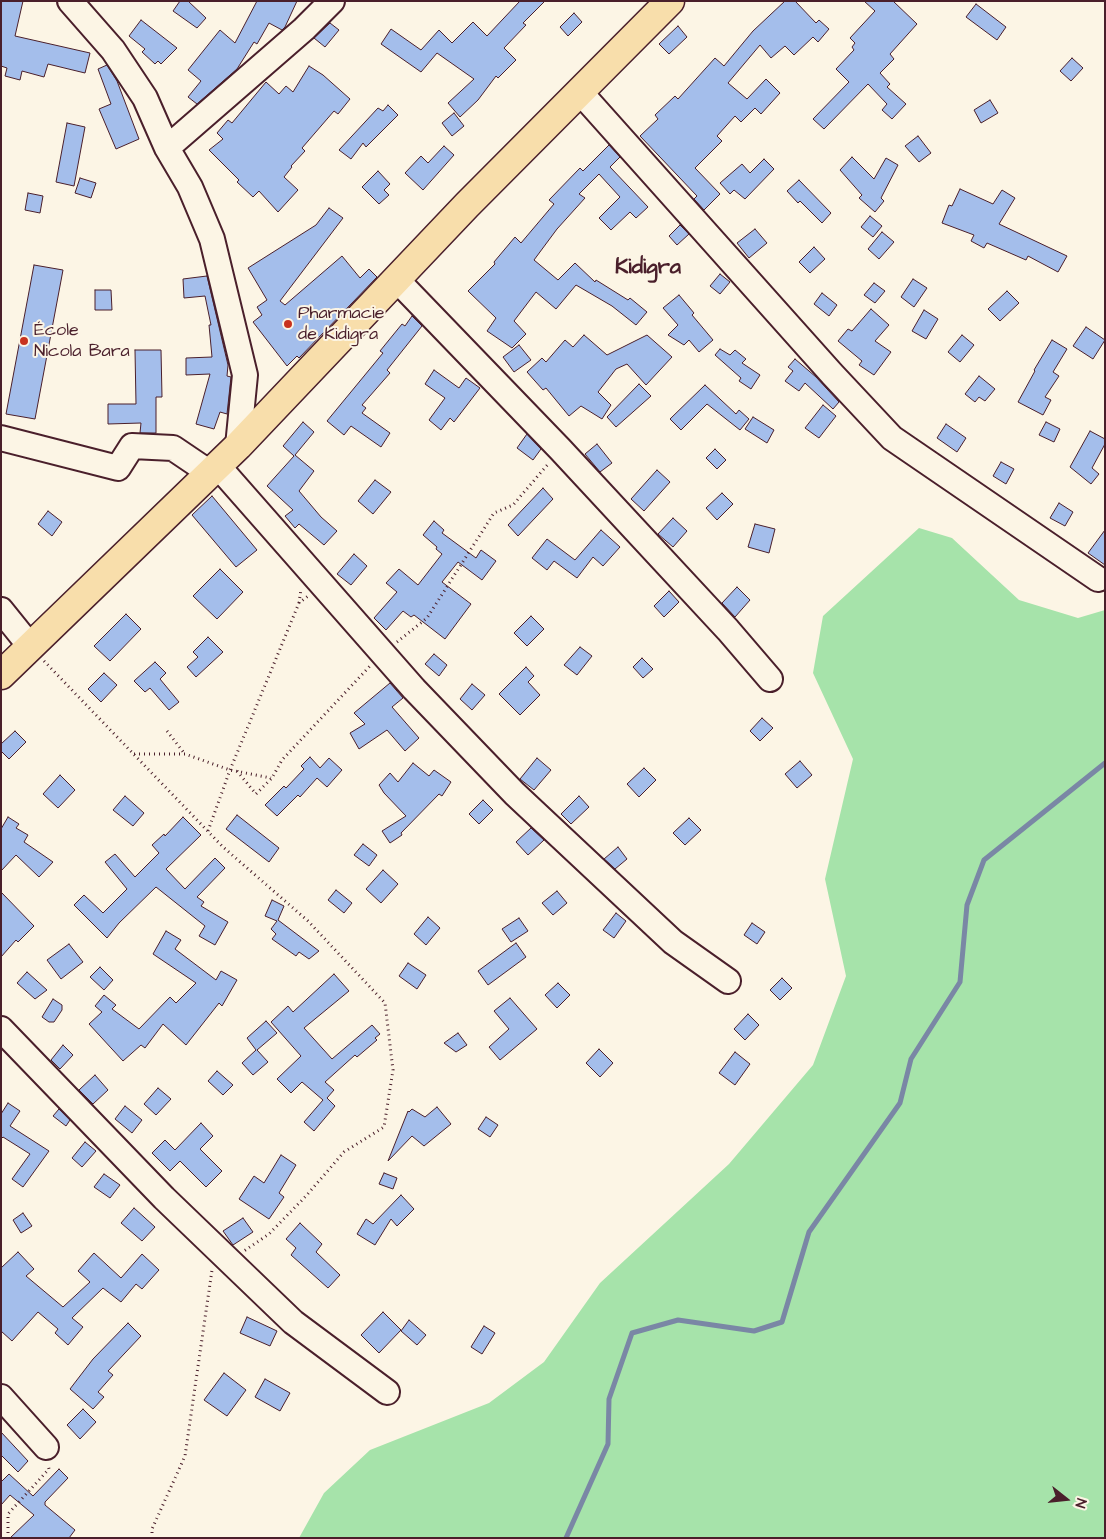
<!DOCTYPE html>
<html>
<head>
<meta charset="utf-8">
<style>
	body { margin:0 }
	#map { position:relative; width:1106px; height:1539px; overflow:hidden; background:#fcf5e5; font-family:"Architects Daughter",sans-serif }
	canvas { display:block }
	.frame { position:absolute; inset:0; border:2px solid #4a1f2b; pointer-events:none }
	.north { position:absolute; left:1041px; top:1474px; width:50px; height:50px; -webkit-text-stroke:4px #fcf5e5; paint-order:stroke; rotate:106deg; font-size:14px; font-weight:700; line-height:20px; text-align:center; color:#4a1f2b }
	.north::after { content:''; display:block; margin:auto; width:18px; height:22px; background:#4a1f2b; clip-path:polygon(50% 0,100% 100%,50% 72%,0 100%) }
</style>
</head>
<body>
<div id="map">
<canvas width="1106" height="1539"></canvas>
<div class="frame"></div>
<div class="north">N</div>
</div>
<script>
const context = document.querySelector('canvas').getContext('2d');
context.lineJoin = 'round';
function paint(path, color) { context.fillStyle = color; context.fill(path, 'evenodd'); }
const shape = rows => new Path2D(rows.map(r => 'M' + r).join(''));
function strokePath(path, color, width, dash) { context.strokeStyle = color; context.lineWidth = width; context.lineCap = dash ? 'butt' : 'round'; context.setLineDash(dash || []); context.stroke(path); }
function drawText(font, color, halo, rows, align = 'center') {
  context.font = font + ' "Architects Daughter",sans-serif'; context.lineWidth = 4; context.setLineDash([]); context.textBaseline = 'middle'; context.strokeStyle = halo; context.fillStyle = color; for (const [text, x, y, turn = 0] of rows) {
    context.save(); context.translate(x, y); context.rotate((+turn || 0) * Math.PI / 180); context.textAlign = isNaN(turn) ? turn : align; if (halo) context.strokeText(text, 0, 0); context.fillText(text, 0, 0); context.restore();
  }
}
const green = shape([
	[919,528,952,538,1019,600,1078,618,1105,610,1105,1538,299,1538,324,1493,370,1450,489,1403,544,1362,600,1283,729,1164,813,1065,846,976,825,879,853,759,813,673,823,616]
]);
const stream = shape([
	[566,1538,608,1444,609,1399,632,1333,678,1320,754,1331,782,1322,809,1232,900,1103,911,1059,960,982,967,905,984,860,1105,763]
]);
const building = shape([
	[1,1,23,1,15,36,90,53,85,73,48,64,44,77,22,71,20,80,5,76,7,68,1,66,1,1],
	[180,1,188,1,206,18,197,28,173,11,180,1],
	[257,1,297,1,285,27,282,30,269,23,257,44,254,42,237,69,197,104,188,97,201,81,188,70,220,30,235,43,257,1],
	[520,1,545,1,523,23,526,25,504,48,516,60,498,78,496,76,478,100,460,117,448,103,474,79,437,53,421,72,381,44,391,29,421,50,439,30,452,43,473,22,487,36,520,1],
	[785,1,795,1,816,23,819,20,829,29,818,42,813,37,794,55,785,46,771,58,760,45,728,83,747,99,766,79,780,93,761,114,755,108,741,122,735,116,717,136,722,141,695,168,720,194,704,210,694,199,697,196,640,136,658,119,655,115,675,96,678,99,715,58,724,66,753,31,785,1],
	[864,1,893,1,917,24,890,54,894,59,880,73,890,84,887,87,906,104,892,119,882,110,887,104,868,84,824,129,813,119,849,82,836,69,854,50,852,47,855,43,850,38,875,11,864,1],
	[976,4,1006,27,997,40,966,17,976,4],
	[574,13,582,22,568,36,560,27,574,13],
	[141,20,177,48,161,64,158,61,155,64,142,52,145,49,129,36,141,20],
	[330,23,339,30,325,47,314,38,330,23],
	[678,26,687,37,669,54,659,44,678,26],
	[1072,58,1083,68,1071,81,1060,71,1072,58],
	[107,65,117,81,139,139,116,149,99,109,111,104,98,69,107,65],
	[309,66,323,75,350,99,338,114,334,111,302,148,305,151,291,166,292,167,284,177,298,190,278,212,259,191,253,197,237,182,239,180,209,150,223,139,217,133,228,120,232,123,266,82,279,94,286,86,293,92,309,66],
	[990,100,998,113,981,123,974,110,990,100],
	[388,105,398,115,366,147,363,143,351,159,339,150,378,108,383,111,388,105],
	[454,113,464,126,452,136,442,123,454,113],
	[67,123,85,127,74,186,56,182,67,123],
	[918,136,931,153,919,162,905,146,918,136],
	[609,145,620,157,610,167,648,207,636,218,630,212,611,230,599,218,620,197,599,174,579,194,585,198,557,229,534,260,558,280,575,263,595,282,596,280,628,300,630,298,647,312,636,325,612,306,576,285,556,309,536,292,514,321,526,334,512,348,487,331,496,318,468,291,495,264,494,262,515,237,521,243,554,204,549,200,580,168,583,171,609,145],
	[444,146,454,155,423,190,405,173,421,156,428,163,444,146],
	[852,157,874,179,886,158,898,165,881,198,884,201,875,212,859,198,862,195,840,170,852,157],
	[764,159,774,169,745,199,734,190,730,194,720,183,742,164,750,173,764,159],
	[378,171,390,184,384,190,389,195,379,204,362,187,378,171],
	[80,178,96,183,91,198,75,193,80,178],
	[799,180,831,213,822,223,800,201,798,203,787,191,799,180],
	[960,189,993,204,1002,190,1015,198,999,224,1067,256,1058,272,1028,256,1026,260,987,243,984,248,971,241,974,235,942,223,949,205,952,206,960,189],
	[28,193,43,196,40,213,25,210,28,193],
	[329,208,343,218,280,301,285,305,342,256,360,278,369,269,377,277,299,358,297,356,287,366,253,322,262,315,257,307,267,300,248,268,316,225,329,208],
	[870,216,882,226,873,237,861,227,870,216],
	[680,225,689,234,677,245,669,236,680,225],
	[755,229,767,243,749,258,737,243,755,229],
	[882,232,894,242,879,259,868,249,882,232],
	[814,247,825,259,810,273,799,262,814,247],
	[34,265,63,270,35,419,6,414,34,265],
	[720,274,730,282,720,294,710,286,720,274],
	[207,276,228,365,227,376,231,377,227,414,220,412,214,429,196,424,210,374,186,375,186,358,212,357,209,325,211,325,205,296,184,298,183,279,207,276],
	[913,279,927,288,914,307,901,297,913,279],
	[874,283,885,291,875,303,864,295,874,283],
	[95,290,111,290,112,310,95,310,95,290],
	[1007,291,1019,303,1000,321,988,309,1007,291],
	[822,293,837,305,829,316,814,304,822,293],
	[679,295,694,313,692,315,713,340,699,352,689,340,684,345,668,335,678,325,663,308,679,295],
	[871,309,889,325,875,341,891,352,874,375,859,365,862,361,838,341,848,329,852,331,871,309],
	[924,310,938,319,926,339,912,331,924,310],
	[412,316,422,326,387,370,390,373,362,405,366,408,362,413,390,433,381,447,351,426,344,435,327,421,383,353,380,351,402,324,405,326,412,316],
	[1086,327,1105,340,1093,359,1073,346,1086,327],
	[584,335,607,355,647,335,672,357,646,385,627,364,616,369,598,392,611,405,602,419,581,406,569,416,546,388,543,390,527,372,542,358,546,362,565,340,573,347,584,335],
	[962,335,974,345,960,362,948,352,962,335],
	[1052,340,1067,349,1053,372,1059,376,1045,397,1051,400,1043,415,1018,402,1035,371,1034,370,1052,340],
	[519,345,531,360,514,372,503,357,519,345],
	[720,349,730,355,735,350,746,359,742,363,760,375,751,389,739,381,741,378,715,355,720,349],
	[135,350,161,350,162,397,156,397,156,433,140,433,141,423,108,424,108,404,136,404,135,350],
	[795,359,816,377,839,402,833,409,805,383,799,391,785,381,793,371,788,367,795,359],
	[434,370,459,388,466,378,480,388,454,422,450,418,441,430,429,420,445,398,425,384,434,370],
	[979,376,995,389,985,401,979,397,975,402,965,394,979,376],
	[639,384,651,396,616,427,607,417,639,384],
	[705,385,736,414,739,410,749,419,740,430,707,404,681,430,670,419,705,385],
	[823,405,836,416,819,438,805,428,823,405],
	[753,417,774,430,767,443,745,429,753,417],
	[303,422,314,432,295,455,314,471,299,491,321,517,337,531,324,545,299,524,295,528,285,516,293,510,267,486,294,456,283,446,303,422],
	[1046,422,1060,429,1054,442,1039,435,1046,422],
	[946,424,966,438,957,452,937,438,946,424],
	[1090,431,1105,439,1105,444,1092,468,1099,474,1091,484,1070,467,1090,431],
	[527,434,541,449,533,460,517,448,527,434],
	[597,444,612,463,600,472,585,454,597,444],
	[715,449,726,460,717,469,706,458,715,449],
	[1001,462,1014,469,1006,484,993,476,1001,462],
	[657,470,670,482,644,511,631,499,657,470],
	[375,480,391,492,373,514,358,501,375,480],
	[543,488,553,499,518,536,508,525,543,488],
	[722,493,733,504,717,520,706,508,722,493],
	[212,496,257,550,236,567,192,515,212,496],
	[1059,503,1073,512,1065,526,1050,518,1059,503],
	[48,511,62,522,52,536,38,524,48,511],
	[673,518,687,531,673,547,658,534,673,518],
	[434,521,444,530,442,533,476,558,481,550,496,561,482,580,458,562,442,582,471,604,445,639,414,615,411,617,403,611,386,630,374,618,397,592,386,583,399,569,418,585,442,554,436,549,437,547,423,535,434,521],
	[755,524,775,529,769,553,748,547,755,524],
	[601,530,620,547,603,566,593,557,577,578,554,561,547,570,532,558,547,539,575,560,601,530],
	[1105,530,1105,565,1088,553,1105,530],
	[354,554,367,566,351,585,337,574,354,554],
	[220,569,243,592,217,619,193,596,220,569],
	[737,587,750,600,735,617,722,603,737,587],
	[669,591,679,602,664,617,654,606,669,591],
	[126,614,141,629,110,661,94,646,126,614],
	[531,616,544,629,527,646,514,633,531,616],
	[208,637,223,652,196,677,187,667,198,657,193,652,208,637],
	[580,647,592,656,577,675,564,665,580,647],
	[434,654,447,665,439,676,425,664,434,654],
	[642,658,653,669,643,678,633,667,642,658],
	[155,662,166,673,160,679,179,702,169,710,150,688,145,692,134,681,155,662],
	[526,667,534,676,528,682,540,695,520,715,499,694,526,667],
	[104,673,117,685,101,702,88,689,104,673],
	[390,683,403,698,392,707,419,738,405,751,387,730,359,749,350,733,365,724,354,713,390,683],
	[472,684,485,695,472,710,460,699,472,684],
	[762,718,773,728,760,741,750,731,762,718],
	[15,731,26,742,9,759,1,751,1,744,15,731],
	[310,757,320,768,329,758,342,770,327,787,317,778,300,797,298,795,277,816,265,805,284,786,286,788,304,769,301,766,310,757],
	[537,758,551,770,534,790,520,779,537,758],
	[800,761,812,775,797,788,785,774,800,761],
	[413,763,429,776,434,770,451,782,442,796,439,794,401,833,402,835,390,843,382,831,406,816,384,793,379,785,390,773,398,782,413,763],
	[644,768,656,780,639,797,627,784,644,768],
	[60,775,75,790,58,808,43,794,60,775],
	[125,796,144,813,133,826,113,810,125,796],
	[579,796,589,807,571,824,561,814,579,796],
	[483,800,493,810,479,824,469,814,483,800],
	[237,815,279,848,269,862,226,829,237,815],
	[8,817,19,824,16,828,28,835,24,842,53,862,39,877,16,855,1,871,1,829,8,817],
	[183,817,201,835,166,869,185,889,215,858,225,868,197,897,204,902,201,906,228,922,215,945,199,936,205,926,156,887,119,923,107,938,74,905,84,895,103,913,127,889,105,862,115,854,135,877,159,853,152,845,164,834,165,836,183,817],
	[689,818,701,830,685,845,673,833,689,818],
	[531,828,544,840,528,855,516,842,531,828],
	[363,844,377,855,369,866,354,855,363,844],
	[618,847,627,859,615,869,604,859,618,847],
	[383,870,398,884,381,903,366,889,383,870],
	[336,890,352,903,344,913,328,900,336,890],
	[557,891,567,903,553,915,542,903,557,891],
	[1,892,34,926,18,942,16,940,1,957,1,892],
	[272,900,284,906,278,920,319,951,309,959,299,952,296,956,272,939,276,934,271,929,277,921,265,916,272,900],
	[616,913,626,921,614,938,603,930,616,913],
	[428,917,440,928,426,945,414,934,428,917],
	[519,918,528,931,511,942,502,929,519,918],
	[752,923,765,932,757,944,744,935,752,923],
	[166,931,181,940,175,949,216,980,221,971,237,980,222,1006,219,1003,186,1045,163,1024,145,1048,141,1045,123,1061,89,1024,102,1012,95,1006,104,995,116,1005,112,1009,139,1029,170,997,176,1003,196,983,153,954,166,931],
	[516,943,526,957,488,985,478,971,516,943],
	[69,944,83,962,61,979,47,960,69,944],
	[408,963,426,975,417,989,399,976,408,963],
	[100,967,113,980,104,990,90,977,100,967],
	[27,972,47,990,35,999,17,983,27,972],
	[334,974,349,991,304,1028,332,1059,372,1025,380,1034,375,1038,377,1040,357,1057,355,1055,325,1082,334,1090,327,1098,335,1106,314,1131,304,1122,323,1100,302,1082,291,1093,277,1079,301,1056,271,1022,288,1006,293,1012,334,974],
	[782,978,792,988,780,1000,770,990,782,978],
	[558,983,570,995,557,1008,545,995,558,983],
	[510,998,537,1029,500,1060,489,1047,509,1029,494,1011,510,998],
	[53,999,62,1005,62,1010,54,1022,49,1022,42,1017,53,999],
	[748,1014,759,1025,745,1040,734,1029,748,1014],
	[266,1021,277,1033,257,1050,268,1062,253,1075,242,1063,256,1050,247,1038,266,1021],
	[458,1033,467,1045,456,1052,444,1043,458,1033],
	[63,1045,73,1055,60,1069,51,1060,63,1045],
	[599,1049,613,1063,600,1077,586,1063,599,1049],
	[735,1052,750,1064,735,1085,719,1073,735,1052],
	[217,1071,233,1085,223,1095,208,1081,217,1071],
	[95,1075,108,1090,93,1104,79,1090,95,1075],
	[158,1088,171,1099,156,1115,144,1104,158,1088],
	[8,1103,20,1111,10,1126,49,1151,23,1187,12,1179,30,1154,3,1137,1,1139,1,1114,8,1103],
	[125,1106,142,1120,132,1133,115,1119,125,1106],
	[437,1107,451,1124,424,1146,412,1136,388,1161,408,1111,409,1112,412,1109,425,1117,437,1107],
	[59,1109,70,1120,66,1126,53,1116,59,1109],
	[486,1117,498,1125,490,1137,478,1129,486,1117],
	[201,1123,213,1136,200,1149,222,1171,206,1187,180,1161,170,1171,152,1153,165,1140,175,1150,201,1123],
	[85,1142,96,1151,82,1167,72,1158,85,1142],
	[281,1155,296,1165,279,1193,284,1197,269,1219,239,1199,254,1176,264,1183,281,1155],
	[384,1173,397,1178,393,1189,379,1184,384,1173],
	[104,1174,120,1185,110,1198,94,1187,104,1174],
	[401,1195,414,1209,397,1226,391,1219,375,1245,357,1234,366,1219,373,1224,401,1195],
	[134,1208,155,1227,142,1241,121,1223,134,1208],
	[23,1213,32,1226,21,1233,13,1220,23,1213],
	[243,1218,253,1232,233,1245,223,1231,243,1218],
	[300,1223,322,1244,316,1252,340,1275,328,1288,291,1255,296,1248,286,1239,300,1223],
	[18,1252,34,1269,26,1276,63,1307,90,1282,78,1271,94,1253,121,1278,142,1254,159,1270,142,1289,136,1284,121,1302,103,1288,72,1318,83,1327,68,1345,55,1333,58,1329,38,1312,12,1341,1,1331,1,1268,18,1252],
	[383,1312,401,1330,379,1353,361,1335,383,1312],
	[247,1317,277,1331,270,1346,240,1333,247,1317],
	[409,1320,426,1335,417,1345,401,1331,409,1320],
	[128,1323,141,1336,108,1371,113,1375,98,1392,104,1397,93,1409,70,1389,93,1359,128,1323],
	[484,1326,495,1333,482,1354,471,1347,484,1326],
	[224,1373,246,1390,227,1416,204,1400,224,1373],
	[265,1379,290,1393,280,1411,255,1397,265,1379],
	[83,1409,96,1422,80,1439,67,1425,83,1409],
	[1,1432,28,1461,18,1472,1,1455,1,1432],
	[59,1469,68,1478,45,1502,45,1505,75,1530,69,1538,10,1538,34,1515,10,1495,1,1505,1,1482,9,1474,33,1496,59,1469]
]);
const path = shape([
	[299,603,301,589],
	[397,642,427,618,494,513,513,505,549,463],
	[44,661,223,847,308,921,385,1003,393,1070,384,1127,344,1152,306,1196,269,1234,244,1251],
	[167,731,184,753],
	[134,754,185,754,230,770,271,778],
	[237,771,256,794,272,778,282,760,370,666],
	[208,831,230,770,299,603,308,596],
	[8,1538,8,1514,49,1469,48,1465],
	[152,1538,152,1529,185,1456,212,1270]
]);
const minor = shape([
	[70,1,113,50,145,98,167,148,190,187,212,239,245,375,238,446],
	[580,92,832,374,892,438,1098,579],
	[167,148,304,29,332,1],
	[396,279,560,449,728,630,770,679],
	[1,438,118,468,132,446,173,448,210,473],
	[217,465,414,689,515,794,673,942,728,981],
	[1,610,30,646],
	[1,1029,164,1198,293,1322,387,1392],
	[1,1397,46,1447]
]);
const major = shape([
	[1,675,238,446,467,205,670,1]
]);
const markers = [
	[288,324,5,"#c8321e"],
	[24,341,5,"#c8321e"]
];
const poiNames = [
	["Pharmacie",298,314],
	["de Kidigra",298,335],
	["École",34,331],
	["Nicola Bara",34,352]
];
const districtNames = [
	["Kidigra",648,268]
];
paint(green, '#a6e3aa');
strokePath(stream, '#7a87a5', 5);
paint(building, '#a4beeb');
strokePath(building, '#4a1f2b', 1);
strokePath(minor, '#4a1f2b', 28);
strokePath(major, '#4a1f2b', 31);
strokePath(path, '#4a1f2b', 3, [1, 4]);
strokePath(minor, '#fcf5e5', 24);
strokePath(major, '#f8deab', 28);
for (const [x, y, r, color] of markers) { const dot = new Path2D(); dot.arc(x, y, r, 0, 2 * Math.PI); context.fillStyle = color; context.fill(dot); strokePath(dot, '#fcf5e5', 2); }
drawText('18px', '#4a1f2b', '#fcf5e5', poiNames, 'left');
drawText('bold 22px', '#4a1f2b', '#fcf5e5', districtNames);
</script>
</body>
</html>
